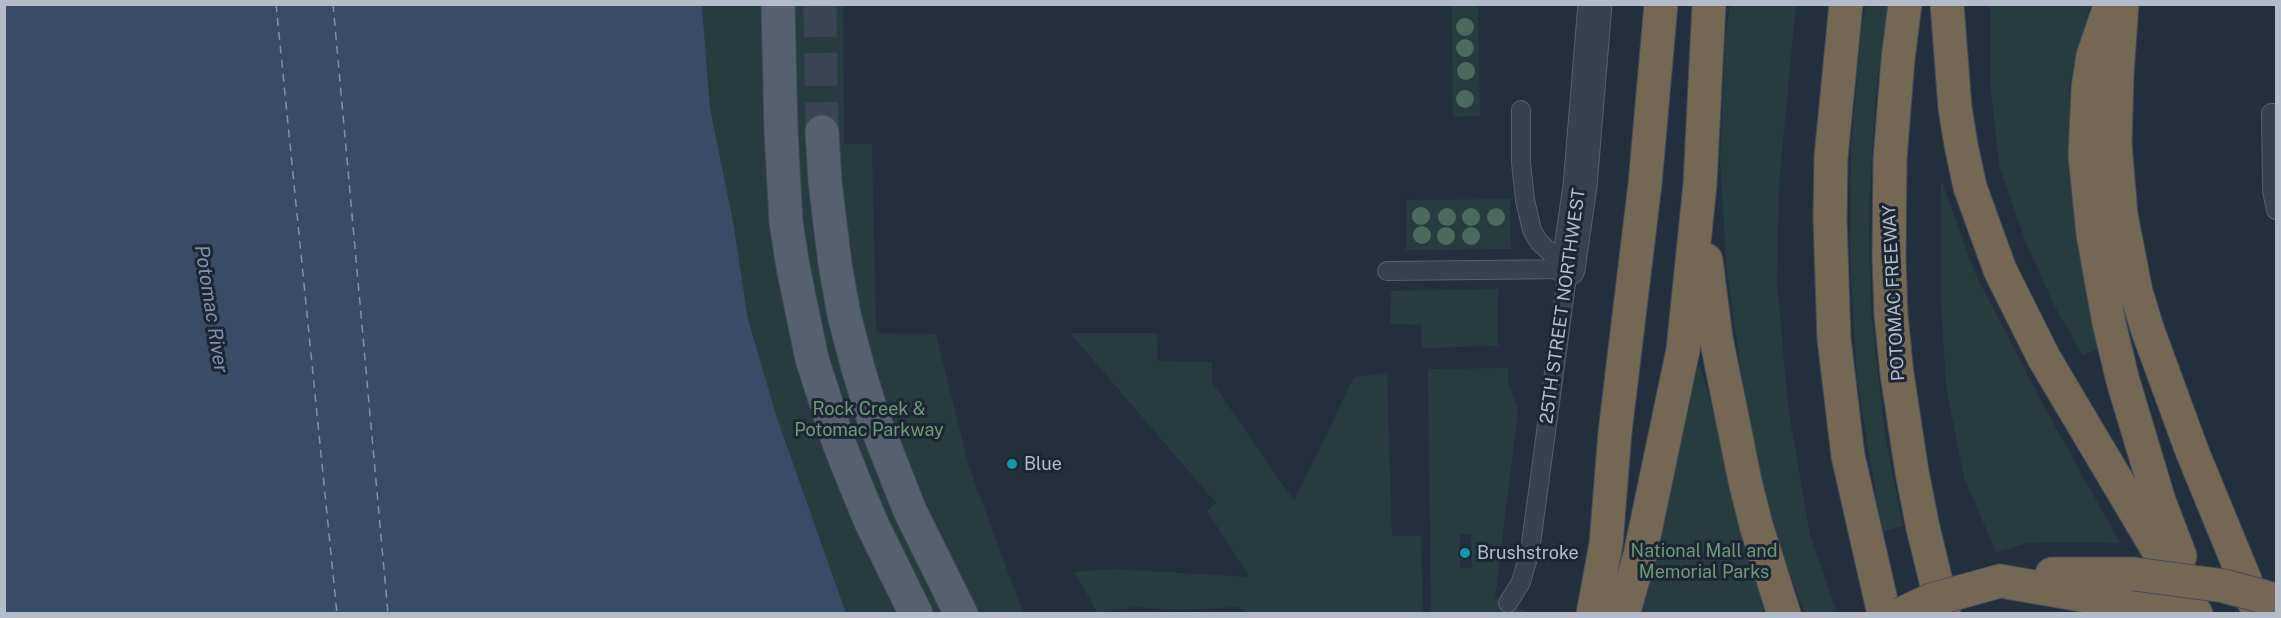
<!DOCTYPE html>
<html>
<head>
<meta charset="utf-8">
<style>
	body { margin:0 }
	#map { position:relative; width:2281px; height:618px; overflow:hidden; background:#242f3e; font-family:"Public Sans",sans-serif }
	canvas { display:block }
	.frame { position:absolute; inset:0; border:6px solid #b4bcc9; pointer-events:none }
</style>
</head>
<body>
<div id="map">
<canvas width="2281" height="618"></canvas>
<div class="frame"></div>
</div>
<script>
const context = document.querySelector('canvas').getContext('2d');
context.lineJoin = 'round';
function paint(path, color) { context.fillStyle = color; context.fill(path, 'evenodd'); }
const shape = rows => new Path2D(rows.map(r => 'M' + r).join(''));
function strokePath(path, color, width, dash) { context.strokeStyle = color; context.lineWidth = width; context.lineCap = dash ? 'butt' : 'round'; context.setLineDash(dash || []); context.stroke(path); }
function drawText(font, color, halo, rows, align = 'center') {
  context.font = font + ' "Public Sans",sans-serif'; context.lineWidth = 6; context.setLineDash([]); context.textBaseline = 'middle'; context.strokeStyle = halo; context.fillStyle = color; for (const [text, x, y, turn = 0] of rows) {
    context.save(); context.translate(x, y); context.rotate((+turn || 0) * Math.PI / 180); context.textAlign = isNaN(turn) ? turn : align; if (halo) context.strokeText(text, 0, 0); context.fillText(text, 0, 0); context.restore();
  }
}
const green = shape([
	[702,5,843,5,844,144,872,144,876,333,936,334,969,466,1023,613,846,613,777,418,748,319,733,221,710,108],
	[1452,5,1478,5,1480,116,1453,117],
	[1730,5,1796,5,1779,183,1777,282,1788,406,1810,535,1836,610,1829,613,1805,613,1776,539,1750,430,1727,273,1720,162,1725,41],
	[1866,5,1887,5,1875,101,1869,211,1871,311,1885,435,1903,526,1882,532,1857,380,1850,258,1851,148,1861,30],
	[1990,5,2090,5,2069,86,2070,171,2083,264,2098,349,2083,356,2054,305,2026,243,1999,165,1990,81],
	[1941,179,1975,273,2039,397,2120,543,2068,542,2028,543,1996,552,1964,478,1946,387,1941,303],
	[1510,199,1511,249,1406,250,1406,200],
	[1498,289,1498,346,1422,348,1421,325,1390,324,1391,291],
	[1070,333,1157,333,1158,361,1212,362,1212,382,1294,501,1354,377,1387,373,1392,536,1421,536,1423,613,1247,614,1238,607,1179,610,1135,607,1098,613,1074,572,1112,569,1250,577,1207,511,1216,503],
	[1699,363,1772,613,1638,614],
	[1508,368,1508,380,1518,411,1495,598,1529,613,1431,613,1428,369],
	[1460,534,1471,534,1472,568,1460,567]
]);
const water = shape([
	[4,5,702,5,710,108,733,221,748,319,777,418,846,613,5,613]
]);
const ferry = shape([
	[276,4,337,614],
	[333,4,388,614]
]);
const primaryTunnel = shape([
	[820,4,822,132]
]);
const lane = shape([
	[1521,110,1521,162,1525,200,1532,230,1539,242,1568,269],
	[2276,113,2271,113,2272,191,2276,210],
	[1387,271,1568,269],
	[1508,603,1521,582,1530,551,1568,269]
]);
const street = shape([
	[1568,269,1580,186,1595,4]
]);
const primary = shape([
	[778,4,781,131,786,222,793,267,812,359,839,443,854,481,871,522,916,614],
	[822,132,825,182,835,264,844,315,858,368,873,417,910,511,961,614]
]);
const highway = shape([
	[1846,4,1831,157,1830,219,1834,339,1848,456,1884,614],
	[1905,4,1898,59,1890,159,1889,258,1891,315,1897,374,1912,472,1923,528,1944,614],
	[1947,4,1955,108,1961,145,1970,187,2000,270,2044,358,2196,614],
	[2122,4,2117,75,2115,143,2121,215,2136,292,2148,331,2192,451,2259,614],
	[2110,6,2093,56,2088,88,2085,156,2093,234,2109,323,2123,381,2159,501,2180,556],
	[1706,260,1716,338,1745,481,1756,525,1784,614],
	[2052,574,2134,574],
	[2000,581,2193,614],
	[1593,614,1606,544,1615,432,1645,184,1661,4],
	[1623,614,1640,555,1683,350,1700,184,1709,4]
]);
const highwayBridge = shape([
	[2134,574,2224,586,2276,600],
	[1901,614,1931,600,2000,581]
]);
const trees = [
	[1465,27],
	[1465,48],
	[1466,71],
	[1465,99],
	[1421,216],
	[1447,217],
	[1471,217],
	[1496,217],
	[1422,235],
	[1446,236],
	[1471,236]
];
const markers = [
	[1012,464,6,"#0f9aa8"],
	[1465,553,6,"#0f9aa8"]
];
const streetNames = [
	["POTOMAC FREEWAY",1894,293,-93],
	["25TH STREET NORTHWEST",1563,306,-82]
];
const parkNames = [
	["Rock Creek &",869,409],
	["Potomac Parkway",869,430],
	["National Mall and",1704,551],
	["Memorial Parks",1704,572]
];
const poiNames = [
	["Blue",1024,464],
	["Brushstroke",1477,553]
];
const waterNames = [
	["Potomac River",211,309,81]
];
paint(green, '#263c3f');
paint(water, '#394c67');
strokePath(ferry, '#7c92b1', 1.5, [8, 6]);
strokePath(primaryTunnel, '#3a4453', 33, [33, 16]);
strokePath(lane, '#565f6c', 20);
strokePath(street, '#565f6c', 35);
strokePath(primary, '#414a57', 35);
strokePath(highway, '#434c59', 35);
strokePath(lane, '#38414e', 18);
strokePath(street, '#38414e', 33);
strokePath(primary, '#56606e', 33);
strokePath(highway, '#746855', 33);
strokePath(highwayBridge, '#434c59', 35, []);
strokePath(highwayBridge, '#746855', 33);
context.fillStyle = '#4b6a5d';
for (const [x, y] of trees) { context.beginPath(); context.arc(x, y, 9, 0, 2 * Math.PI); context.fill(); }
for (const [x, y, r, color] of markers) { const dot = new Path2D(); dot.arc(x, y, r, 0, 2 * Math.PI); context.fillStyle = color; context.fill(dot); strokePath(dot, '#1d2633', 2); }
drawText('18px', '#b4bcc9', '#1d2633', streetNames);
drawText('18px', '#6b9a76', '#1d2633', parkNames);
drawText('18px', '#b4bcc9', '#1d2633', poiNames, 'left');
drawText('italic 20px', '#7c92b1', '#1d2633', waterNames);
</script>
</body>
</html>
